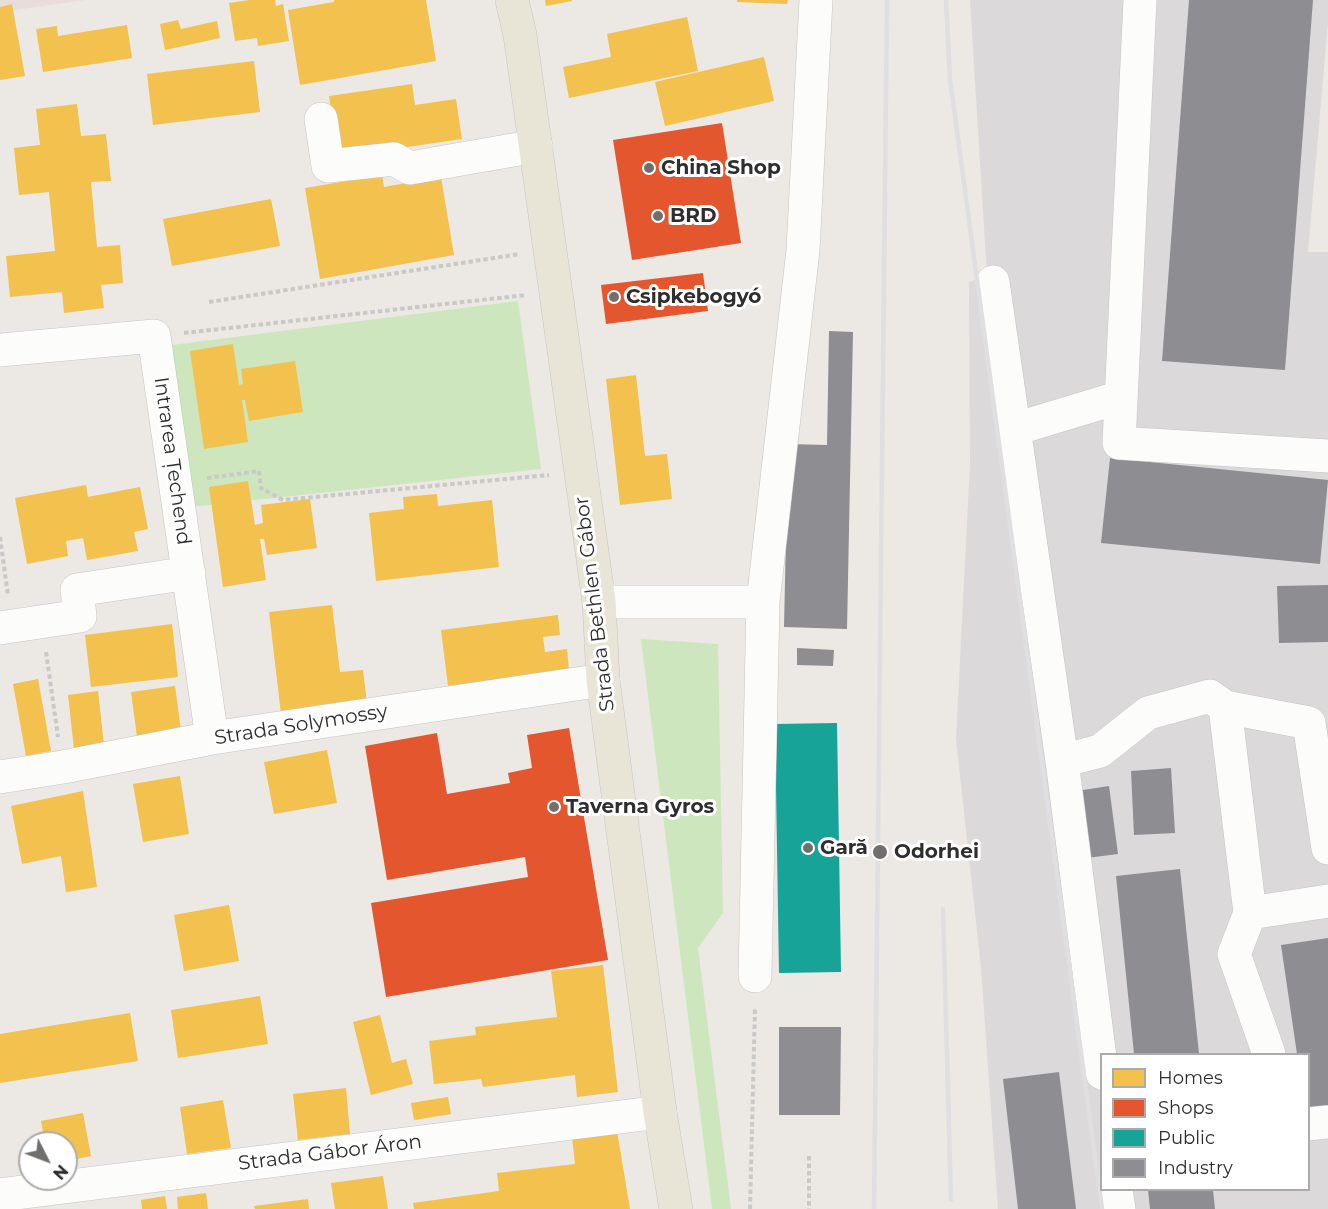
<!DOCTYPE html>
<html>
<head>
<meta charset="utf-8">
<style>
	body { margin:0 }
	#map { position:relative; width:1328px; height:1209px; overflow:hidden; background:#ece8e4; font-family:Montserrat,sans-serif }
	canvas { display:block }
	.legend { position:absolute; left:1100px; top:1053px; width:210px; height:138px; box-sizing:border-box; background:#fff; border:2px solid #ababab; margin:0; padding:8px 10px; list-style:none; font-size:18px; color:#2e2e2e }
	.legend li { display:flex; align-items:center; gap:12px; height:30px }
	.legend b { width:30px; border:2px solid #ababab }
	.north { position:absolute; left:18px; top:1131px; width:60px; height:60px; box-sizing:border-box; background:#fff; border:2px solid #ababab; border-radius:50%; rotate:132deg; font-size:16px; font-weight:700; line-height:24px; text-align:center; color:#2e2e2e }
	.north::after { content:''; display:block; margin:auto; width:21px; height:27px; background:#706f6e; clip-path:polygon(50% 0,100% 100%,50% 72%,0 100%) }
</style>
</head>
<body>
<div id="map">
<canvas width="1328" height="1209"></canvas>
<ul class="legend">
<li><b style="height:16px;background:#f2c14e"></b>Homes</li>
<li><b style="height:16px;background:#e4572e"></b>Shops</li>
<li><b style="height:16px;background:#17a398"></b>Public</li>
<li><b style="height:16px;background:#8d8d92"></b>Industry</li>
</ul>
<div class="north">N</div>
</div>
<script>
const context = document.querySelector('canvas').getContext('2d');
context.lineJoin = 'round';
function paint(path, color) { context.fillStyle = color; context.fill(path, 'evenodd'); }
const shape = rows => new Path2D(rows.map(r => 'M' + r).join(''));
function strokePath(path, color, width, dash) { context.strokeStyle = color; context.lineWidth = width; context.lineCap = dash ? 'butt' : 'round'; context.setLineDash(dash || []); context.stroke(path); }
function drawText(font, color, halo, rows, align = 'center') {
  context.font = font + ' Montserrat,sans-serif'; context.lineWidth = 6; context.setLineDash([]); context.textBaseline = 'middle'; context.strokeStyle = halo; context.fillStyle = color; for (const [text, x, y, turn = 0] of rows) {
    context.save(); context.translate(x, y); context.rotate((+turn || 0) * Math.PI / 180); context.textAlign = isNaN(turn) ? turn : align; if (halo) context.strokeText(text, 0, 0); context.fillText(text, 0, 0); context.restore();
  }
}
const industrial = shape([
	[970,0,1328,0,1328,22,1308,252,1328,252,1328,1209,998,1209,981,968,956,739,970,464,969,282,987,275],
	[1102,1054,1308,1054,1308,1190,1102,1190]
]);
const medical = shape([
	[0,0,85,0,0,12]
]);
const green = shape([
	[518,301,541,469,191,507,172,345],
	[641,639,718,644,723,913,698,948,731,1209,712,1209]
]);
const homes = shape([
	[249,0,275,0,276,6,283,4,289,41,258,46,257,38,235,41,229,3],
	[334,0,426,0,436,61,300,85,288,10,334,2],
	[545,0,572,0,572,1,546,6],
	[737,0,788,0,787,4,737,2],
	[12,4,25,76,0,80,0,7],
	[687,17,698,71,569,98,563,67,611,57,607,34],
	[178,20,181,29,217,21,220,38,165,50,160,24],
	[127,25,132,58,43,72,36,29,57,26,58,36],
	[764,57,774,101,665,126,655,82],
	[254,61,260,112,153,125,147,74],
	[412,84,415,105,456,99,462,139,338,157,329,96],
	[77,104,81,136,106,134,111,181,91,182,97,247,120,245,123,283,101,285,104,308,64,313,62,292,10,297,6,256,55,251,49,192,19,195,14,148,40,145,36,109],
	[380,164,384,187,441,177,454,255,320,279,305,188,347,181,348,170],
	[271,199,280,246,172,266,163,219],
	[233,344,239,385,243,384,241,369,295,361,303,412,249,421,245,400,242,400,248,442,204,449,190,351],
	[636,375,645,456,667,454,672,499,620,505,606,379],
	[248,481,255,525,263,523,261,505,310,499,317,548,267,555,264,539,260,539,266,580,223,587,209,487],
	[86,485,88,497,140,487,148,529,134,532,138,551,87,560,83,538,66,541,68,556,27,564,15,498],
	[437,494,438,506,492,500,499,567,376,581,369,513,404,509,403,497],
	[332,605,340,672,363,670,367,703,281,714,269,612],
	[558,615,560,635,543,637,545,652,567,649,569,670,448,686,441,630],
	[172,624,178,677,91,687,85,635],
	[38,679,51,751,26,756,13,684],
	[175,686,182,738,138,744,131,692],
	[98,691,104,745,74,749,68,695],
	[327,750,337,803,274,814,264,762],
	[180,776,189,834,143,842,133,784],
	[83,791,97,887,66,892,61,856,22,864,11,806],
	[229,905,239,961,184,971,174,915],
	[603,965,618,1092,577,1097,575,1075,483,1087,481,1079,434,1084,429,1041,476,1035,475,1027,557,1017,551,971],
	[260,996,268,1044,178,1058,171,1010],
	[130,1013,138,1061,0,1083,0,1034],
	[380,1015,392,1063,406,1059,413,1084,371,1095,353,1022],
	[346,1088,350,1134,298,1140,293,1094],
	[448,1097,451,1114,414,1120,411,1103],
	[223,1100,231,1148,187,1154,180,1107],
	[83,1113,91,1156,66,1161,66,1143,45,1143,41,1121],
	[617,1131,630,1209,414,1209,413,1203,499,1191,497,1173,575,1164,572,1136],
	[383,1176,388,1209,335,1209,331,1183],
	[206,1193,208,1209,178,1209,177,1197],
	[165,1196,167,1209,142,1209,141,1200],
	[308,1199,309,1209,255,1209,254,1206]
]);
const shops = shape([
	[722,123,741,243,632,260,613,140],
	[703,273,708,311,606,324,601,285],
	[569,728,608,960,386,997,371,903,528,877,525,857,387,880,365,746,437,733,447,794,510,783,508,773,532,768,527,735]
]);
const public = shape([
	[837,723,841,972,779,973,775,724]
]);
const industry = shape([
	[1189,0,1313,0,1285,370,1162,361],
	[829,331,853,332,847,629,784,627,788,444,827,445],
	[1110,458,1328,480,1320,564,1101,543],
	[1328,585,1328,642,1279,643,1277,586],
	[797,648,834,650,833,666,797,665],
	[1171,768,1175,833,1134,835,1131,771],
	[1109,786,1118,854,1079,859,1070,792],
	[1180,869,1199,1054,1134,1054,1116,876],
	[1328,938,1328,1112,1308,1115,1308,1054,1297,1054,1281,945],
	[779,1027,841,1027,840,1115,779,1115],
	[1059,1072,1076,1209,1018,1209,1003,1079],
	[1148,1190,1213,1190,1215,1209,1150,1209]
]);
const path = shape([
	[209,302,520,254],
	[184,333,526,295],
	[207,478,259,471,261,488,283,500,549,475],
	[0,537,8,596],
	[46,652,58,737],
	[809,1156,809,1209],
	[750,1209,755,1007]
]);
const minor = shape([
	[1140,0,1119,443,1328,456],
	[321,119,328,166,394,159,410,168,536,146],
	[993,282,1062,761,1102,1073],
	[0,350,154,336,212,738],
	[1015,429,1121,397],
	[599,602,763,602],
	[0,628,80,616,77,590,189,573],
	[1225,707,1309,723,1328,848],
	[1062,761,1100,751,1148,713,1210,696,1225,707,1250,913,1328,901],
	[0,777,63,767,212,738,603,680],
	[1250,913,1234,954,1269,1054],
	[755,976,763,602,803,250,816,0],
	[1308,1124,1328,1122],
	[1116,1190,1119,1209],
	[0,1195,660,1112]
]);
const major = shape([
	[512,0,520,35,599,602,603,680,660,1112,676,1209]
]);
const rail = shape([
	[946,0,950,79,1102,1209],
	[943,909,951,1200],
	[874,1209,887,0]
]);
const markers = [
	[649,168,6,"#706f6e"],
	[658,216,6,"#706f6e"],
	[614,297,6,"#706f6e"],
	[554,807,6,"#706f6e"],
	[808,848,6,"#706f6e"],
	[880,852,8,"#706f6e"]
];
const poiNames = [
	["China Shop",661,168],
	["BRD",670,216],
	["Csipkebogyó",626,297],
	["Taverna Gyros",566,807],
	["Gară",820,848],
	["Odorhei",894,852]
];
const streetNames = [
	["Intrarea Țechend",172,461,82],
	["Strada Bethlen Gábor",595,604,-97],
	["Strada Solymossy",301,725,-9],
	["Strada Gábor Áron",330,1153,-7]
];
paint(industrial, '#dcd9db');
paint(medical, '#e9dcdb');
paint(green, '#cee6be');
paint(homes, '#f2c14e');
paint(shops, '#e4572e');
paint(public, '#17a398');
paint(industry, '#8d8d92');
strokePath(minor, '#c5c4c5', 34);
strokePath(major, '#c6c5c4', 34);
strokePath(path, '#c9c9c8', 4, [4.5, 3]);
strokePath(minor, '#fcfcfb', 33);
strokePath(major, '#e8e4d6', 33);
strokePath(rail, '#dfdfe1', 4.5);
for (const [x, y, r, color] of markers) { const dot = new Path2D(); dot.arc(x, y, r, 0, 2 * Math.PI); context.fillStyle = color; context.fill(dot); strokePath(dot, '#fff', 2); }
drawText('bold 20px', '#2e2e2e', '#fff', poiNames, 'left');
drawText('20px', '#2e2e2e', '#fff', streetNames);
</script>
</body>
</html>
